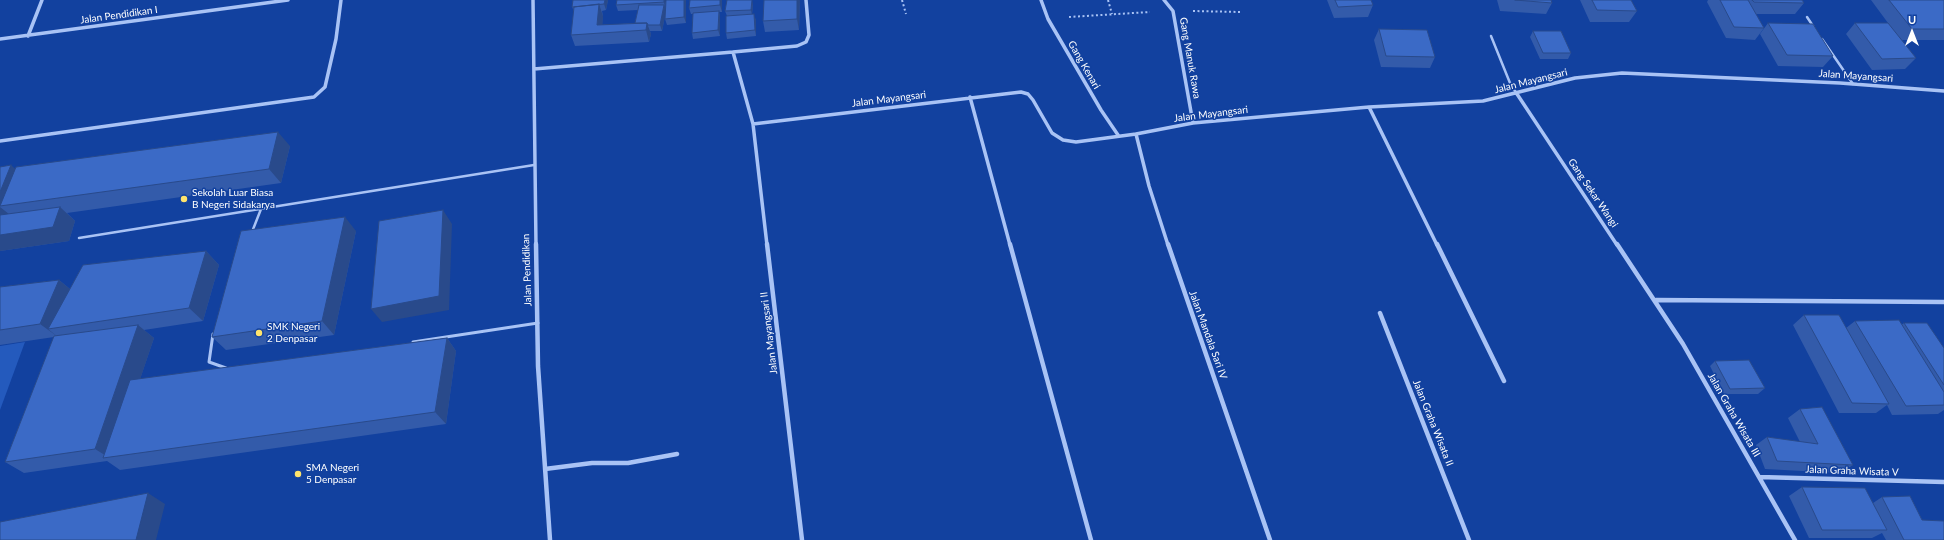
<!DOCTYPE html>
<html>
<head>
<meta charset="utf-8">
<style>
	body { margin:0 }
	#map { position:relative; width:1944px; height:540px; overflow:hidden; background:#12419f; font-family:Lato,sans-serif }
	canvas { display:block }
	.north { position:absolute; left:1892px; top:12px; width:40px; height:40px; -webkit-text-stroke:3px #12419f; paint-order:stroke; rotate:0deg; font-size:11px; font-weight:700; line-height:16px; text-align:center; color:#fff }
	.north::after { content:''; display:block; margin:auto; width:14px; height:18px; background:#fff; clip-path:polygon(50% 0,100% 100%,50% 72%,0 100%) }
</style>
</head>
<body>
<div id="map">
<canvas width="1944" height="540"></canvas>
<div class="north">U</div>
</div>
<script>
const context = document.querySelector('canvas').getContext('2d');
context.lineJoin = 'round';
function paint(path, color) { context.fillStyle = color; context.fill(path, 'evenodd'); }
const shape = rows => new Path2D(rows.map(r => 'M' + r).join(''));
function strokePath(path, color, width, dash) { context.strokeStyle = color; context.lineWidth = width; context.lineCap = dash ? 'butt' : 'round'; context.setLineDash(dash || []); context.stroke(path); }
function drawText(font, color, halo, rows, align = 'center') {
  context.font = font + ' Lato,sans-serif'; context.lineWidth = 3; context.setLineDash([]); context.textBaseline = 'middle'; context.strokeStyle = halo; context.fillStyle = color; for (const [text, x, y, turn = 0] of rows) {
    context.save(); context.translate(x, y); context.rotate((+turn || 0) * Math.PI / 180); context.textAlign = isNaN(turn) ? turn : align; if (halo) context.strokeText(text, 0, 0); context.fillText(text, 0, 0); context.restore();
  }
}
const green = shape([
	[25,342,0,410,0,346]
]);
const path = shape([
	[902,0,906,14],
	[1108,0,1112,14],
	[1193,11,1240,12],
	[1069,17,1150,12]
]);
const serviceFar1 = shape([
	[1807,17,1813,26],
	[1491,36,1510,83,1517,94],
	[1822,39,1853,84],
	[252,232,261,209],
	[79,238,534,165]
]);
const service = shape([
	[213,334,209,362,226,368],
	[413,342,538,323]
]);
const minorFar1 = shape([
	[533,0,536,245],
	[1041,0,1048,19,1101,110,1118,135],
	[1164,0,1173,11,1193,123],
	[28,36,42,0],
	[0,39,288,0],
	[733,52,797,46,806,42,809,35,806,0],
	[534,69,733,52,753,124,1021,92,1028,94,1033,100,1052,133,1063,140,1076,142,1136,134,1193,123,1369,107,1483,101,1575,78,1622,73,1840,83,1944,91],
	[1517,94,1617,245],
	[970,97,1010,245],
	[1369,107,1437,245],
	[753,124,767,245],
	[1136,134,1149,186,1168,245],
	[0,141,314,97,325,87,336,39,341,0]
]);
const minor = shape([
	[536,244,538,366,550,540],
	[767,244,802,540],
	[1010,244,1091,540],
	[1168,244,1270,540],
	[1437,244,1504,381],
	[1617,244,1683,344,1795,540],
	[1656,300,1944,302],
	[1380,313,1469,540],
	[545,469,592,463,628,463,677,454],
	[1759,477,1944,482]
]);
const wall = shape([
	[573,0,608,0,606,10,602,11,603,16,602,25,635,23,638,10,618,11,616,5,686,0,686,23,667,25,665,19,666,11,662,31,650,31,651,34,649,42,575,46,571,35,574,11,572,7],
	[690,0,722,0,722,12,719,12,720,17,720,36,693,39,692,33,693,14,691,14,689,8],
	[800,0,799,30,765,32,763,21],
	[1327,0,1371,0,1373,5,1368,17,1334,18],
	[1497,0,1551,0,1552,3,1546,14,1500,11],
	[1580,0,1631,0,1637,11,1629,22,1590,22],
	[1708,0,1802,0,1804,3,1795,14,1756,14,1764,28,1755,40,1726,38,1707,2],
	[1871,0,1944,0,1944,40,1902,40,1916,58,1905,69,1872,70,1846,34,1855,23,1888,23],
	[753,4,752,14,756,20,756,36,727,39,726,33,727,16,725,11],
	[1768,23,1833,56,1823,67,1778,66,1760,34],
	[1379,29,1435,57,1430,68,1381,67,1374,40],
	[1533,31,1571,53,1568,59,1540,59,1530,37],
	[290,146,281,183,67,213,75,221,69,241,0,251,0,167,16,169],
	[356,231,334,335,226,350,212,337],
	[206,251,219,265,203,321,144,330,154,338,140,379,447,338,456,351,446,424,120,470,107,461,24,473,5,462,54,337,0,345,0,287,59,280,70,289],
	[1804,315,1846,328,1855,321,1901,325,1904,323,1944,348,1944,410,1938,414,1892,415,1887,405,1876,413,1839,413,1793,325],
	[1715,361,1765,388,1758,394,1724,394,1710,366],
	[1800,409,1853,465,1840,473,1765,469,1756,445,1767,437,1800,442,1788,418],
	[1802,487,1873,503,1882,497,1922,520,1944,540,1886,540,1882,533,1872,538,1809,538,1789,496]
]);
const shadedWall = shape([
	[605,0,608,0,606,10,604,4],
	[664,0,666,0,665,9,664,2],
	[684,0,686,0,686,23,684,17],
	[720,0,722,0,722,12,720,5],
	[752,0,753,4,752,16,751,10],
	[797,0,800,0,799,30,797,19],
	[599,4,603,16,602,33,597,25],
	[664,5,666,11,662,31,660,25],
	[719,11,720,17,720,36,718,30],
	[754,14,756,20,756,36,755,30],
	[647,23,651,34,649,42,646,30],
	[278,132,290,146,281,183,269,169],
	[11,165,27,180,0,206,0,192],
	[0,207,9,214,0,216],
	[60,207,75,221,69,241,0,251,0,235],
	[443,210,452,224,449,310,382,322,371,309],
	[345,217,356,231,334,335,322,321],
	[206,251,219,265,203,321,189,308],
	[59,280,75,293,48,329,58,337,40,324],
	[138,325,154,338,114,457,108,457,95,449],
	[447,338,456,351,446,424,435,412],
	[148,493,165,504,156,540,136,540]
]);
const building = shape([
	[573,0,605,0,604,4,572,7,573,0],
	[617,0,664,0,664,2,616,5,617,0],
	[666,0,684,0,684,17,665,19,666,0],
	[690,0,720,0,720,5,689,8,690,0],
	[727,0,752,0,751,10,725,11,727,0],
	[764,0,797,0,797,19,763,21,764,0],
	[1335,0,1371,0,1373,5,1338,7,1335,0],
	[1515,0,1551,0,1552,3,1515,0],
	[1592,0,1631,0,1637,11,1597,10,1592,0],
	[1720,0,1748,0,1764,28,1734,27,1720,0],
	[1752,0,1802,0,1804,3,1754,2,1752,0],
	[1889,0,1944,0,1944,29,1912,29,1889,0],
	[599,4,597,25,647,23,646,30,571,35,574,7,599,4],
	[639,5,664,5,660,25,648,25,647,23,635,23,639,5],
	[719,11,718,30,692,33,693,13,719,11],
	[754,14,755,30,726,33,726,16,754,14],
	[1768,23,1813,24,1833,56,1787,55,1768,23],
	[1855,23,1888,23,1916,58,1882,59,1855,23],
	[1379,29,1427,30,1435,57,1386,56,1379,29],
	[1533,31,1561,31,1571,53,1543,53,1533,31],
	[278,132,269,169,0,206,16,167,278,132],
	[11,165,0,192,0,167,11,165],
	[60,207,53,227,0,235,0,215,60,207],
	[443,210,439,296,371,309,379,221,443,210],
	[345,217,322,321,212,337,241,231,345,217],
	[206,251,189,308,48,329,83,265,206,251],
	[59,280,40,324,0,330,0,287,59,280],
	[1804,315,1839,315,1889,404,1852,403,1804,315],
	[1899,320,1944,392,1944,405,1906,406,1855,321,1899,320],
	[1904,323,1927,323,1944,348,1944,385,1904,323],
	[138,325,95,449,5,462,54,336,138,325],
	[447,338,435,412,103,458,130,380,447,338],
	[1749,360,1765,388,1730,389,1715,361,1749,360],
	[1822,407,1853,465,1777,461,1767,437,1818,444,1800,409,1822,407],
	[1802,487,1865,488,1887,530,1822,530,1802,487],
	[148,493,136,540,0,540,0,522,148,493],
	[1910,496,1922,520,1944,521,1944,540,1904,540,1882,497,1910,496]
]);
const markers = [
	[184,199,4,"#ffe46c"],
	[259,333,4,"#ffe46c"],
	[298,474,4,"#ffe46c"]
];
const streetNames = [
	["Jalan Pendidikan I",119,15,-8],
	["Gang Manuk Rawa",1190,58,80],
	["Gang Kenari",1084,65,60],
	["Jalan Mayangsari",1856,76,4],
	["Jalan Mayangsari",1531,81,-14],
	["Jalan Mayangsari",889,99,-7],
	["Jalan Mayangsari",1211,114,-7],
	["Gang Sekar Wangi",1593,193,56],
	["Jalan Pendidikan",527,270,-92],
	["Jalan Mayangsari II",769,333,-97],
	["Jalan Mandala Sari IV",1208,335,70],
	["Jalan Graha Wisata III",1734,415,60],
	["Jalan Graha Wisata II",1433,423,68],
	["Jalan Graha Wisata V",1852,471,2]
];
const poiNames = [
	["Sekolah Luar Biasa",192,193],
	["B Negeri Sidakarya",192,205],
	["SMK Negeri",267,327],
	["2 Denpasar",267,339],
	["SMA Negeri",306,468],
	["5 Denpasar",306,480]
];
paint(green, '#245abd');
strokePath(path, '#a9c3f5', 2, [2, 2.5]);
strokePath(serviceFar1, '#a9c3f5', 2.5);
strokePath(service, '#a9c3f5', 3);
strokePath(minorFar1, '#a9c3f5', 3.5);
strokePath(minor, '#a9c3f5', 4.5);
paint(wall, '#335baa');
paint(shadedWall, '#294a8b');
paint(building, '#3b6ac6');
strokePath(building, '#294a8b', 1);
for (const [x, y, r, color] of markers) { const dot = new Path2D(); dot.arc(x, y, r, 0, 2 * Math.PI); context.fillStyle = color; context.fill(dot); strokePath(dot, '#12419f', 1.5); }
drawText('10px', '#fff', '#12419f', streetNames);
drawText('10px', '#fff', '#12419f', poiNames, 'left');
</script>
</body>
</html>
